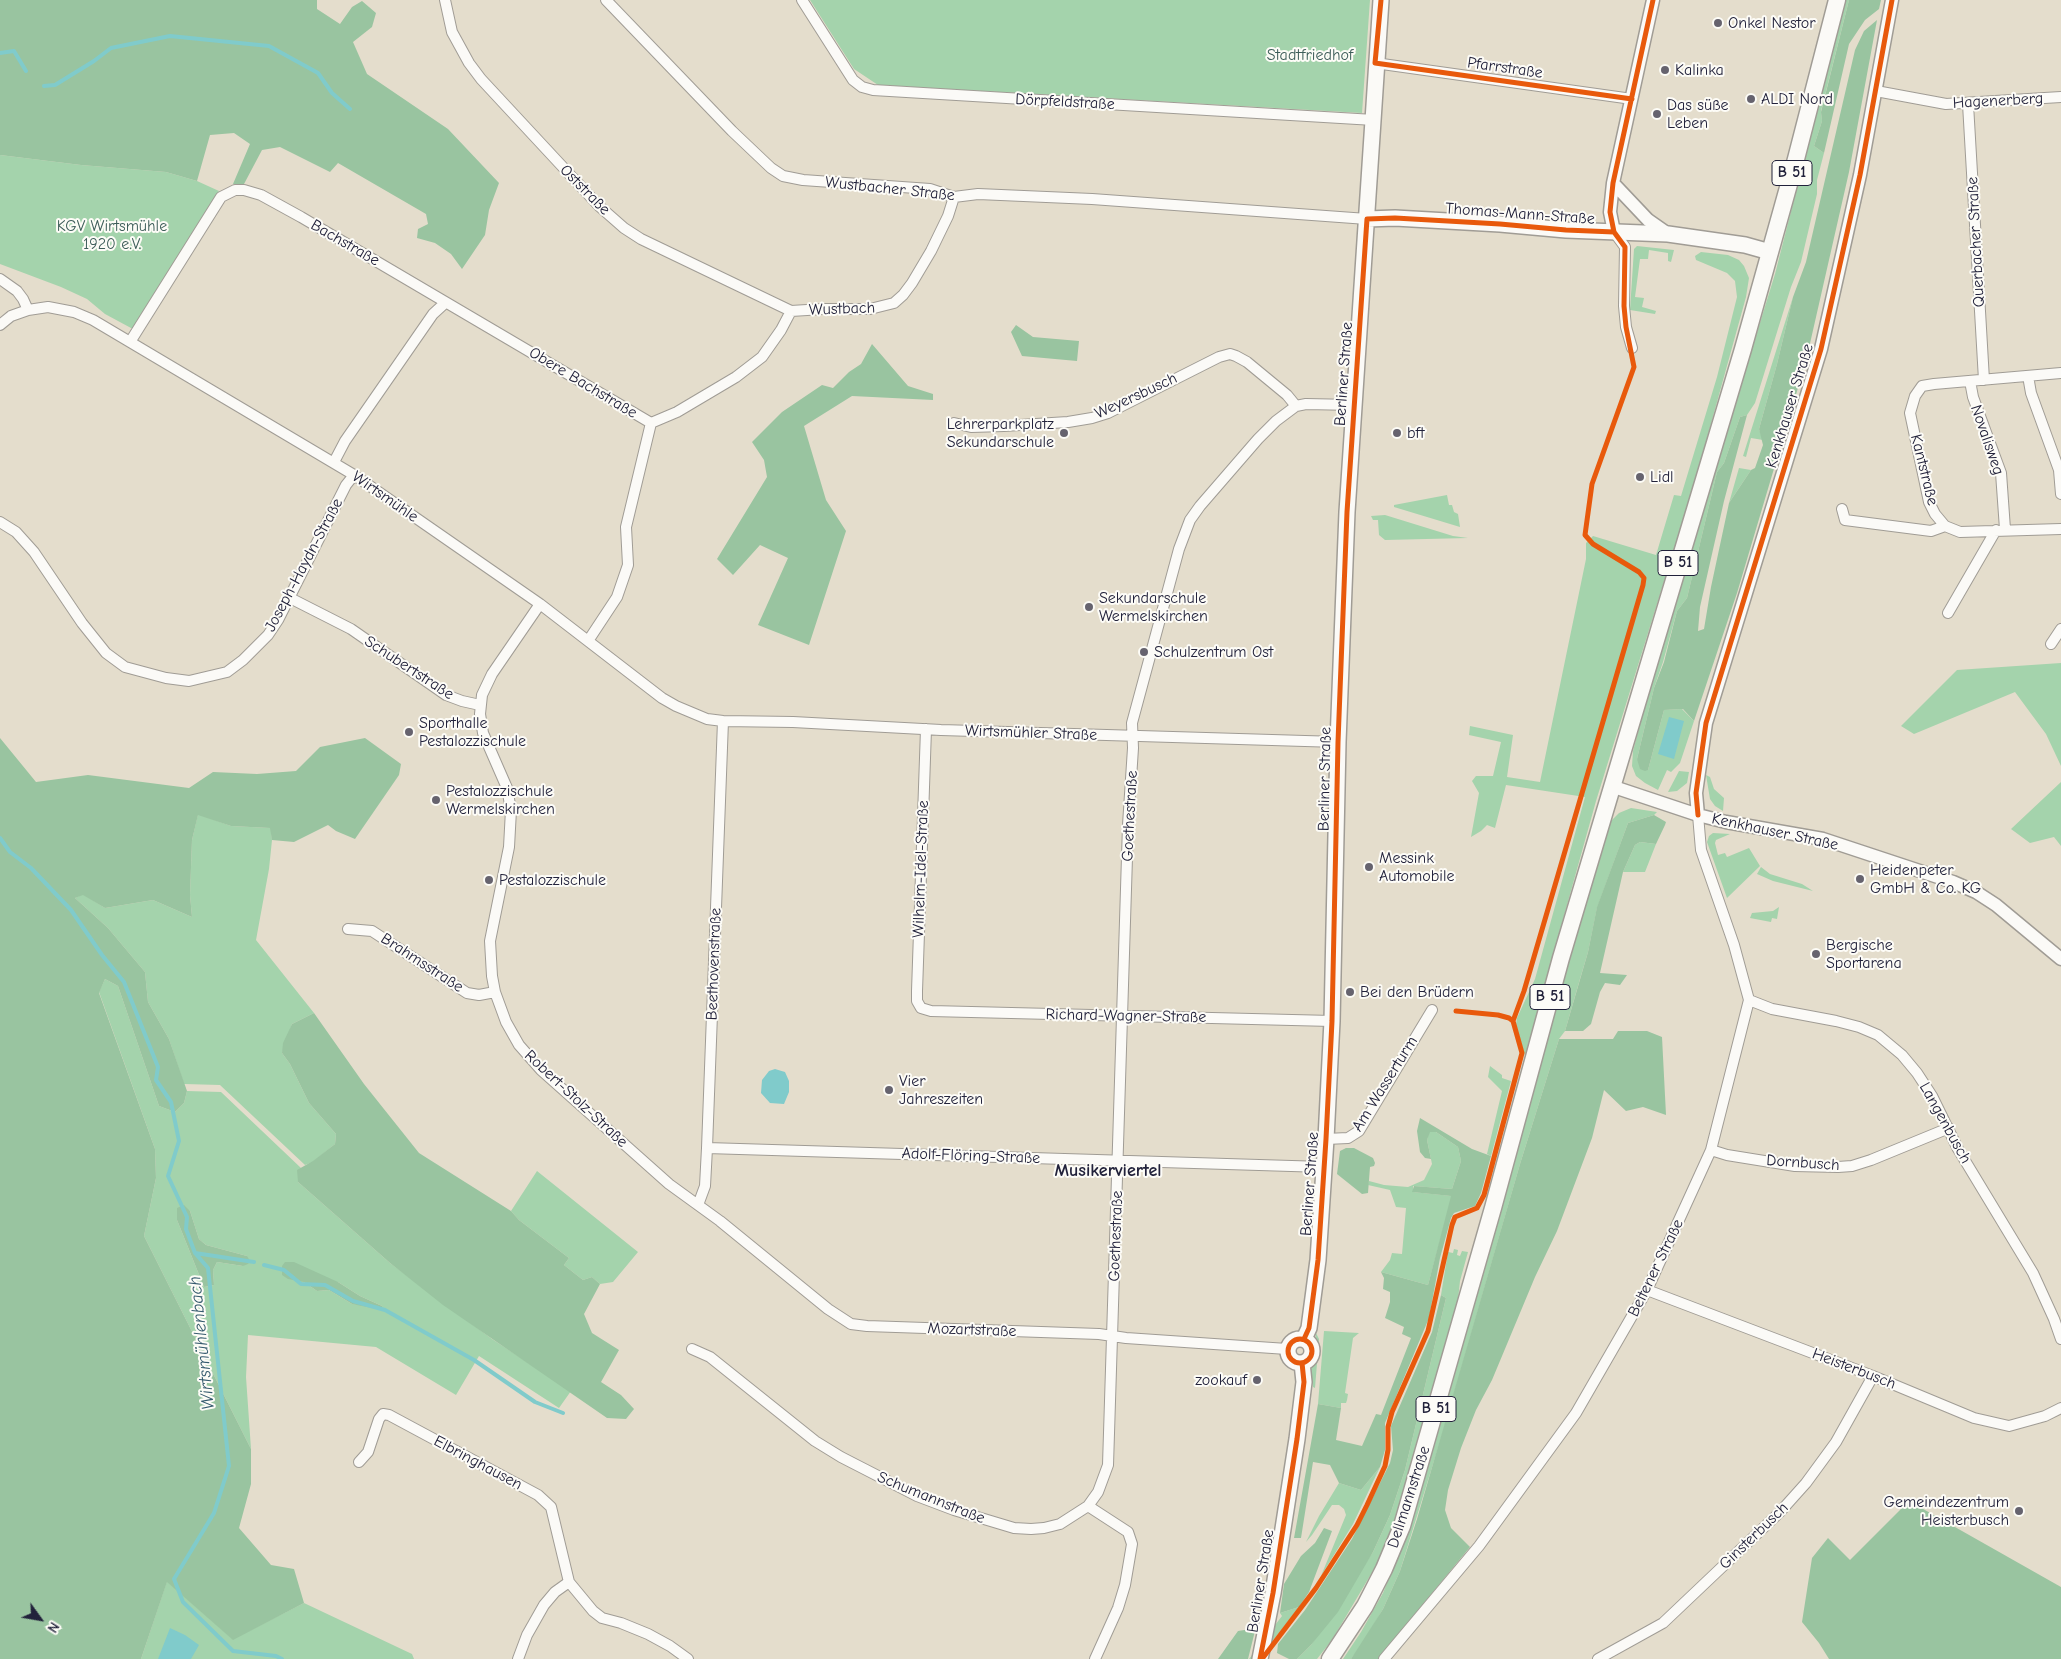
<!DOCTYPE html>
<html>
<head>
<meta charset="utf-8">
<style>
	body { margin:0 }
	#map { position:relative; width:2061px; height:1659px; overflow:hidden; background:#e4ddcc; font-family:"Comic Neue",sans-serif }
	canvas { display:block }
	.north { position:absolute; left:15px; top:1594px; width:50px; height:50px; -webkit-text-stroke:4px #fdfcf7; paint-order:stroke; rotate:122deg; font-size:14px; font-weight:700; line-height:20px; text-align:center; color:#22223b }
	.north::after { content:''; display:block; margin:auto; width:18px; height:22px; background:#22223b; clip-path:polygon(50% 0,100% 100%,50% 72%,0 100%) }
</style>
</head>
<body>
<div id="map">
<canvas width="2061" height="1659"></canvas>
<div class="north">N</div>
</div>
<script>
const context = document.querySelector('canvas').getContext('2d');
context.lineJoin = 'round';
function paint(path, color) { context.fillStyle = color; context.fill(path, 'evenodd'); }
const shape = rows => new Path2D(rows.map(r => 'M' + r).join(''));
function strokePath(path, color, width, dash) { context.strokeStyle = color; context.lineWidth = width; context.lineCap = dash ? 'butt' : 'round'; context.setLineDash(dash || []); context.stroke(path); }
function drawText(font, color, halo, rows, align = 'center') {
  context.font = font + ' "Comic Neue",sans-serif'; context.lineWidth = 4; context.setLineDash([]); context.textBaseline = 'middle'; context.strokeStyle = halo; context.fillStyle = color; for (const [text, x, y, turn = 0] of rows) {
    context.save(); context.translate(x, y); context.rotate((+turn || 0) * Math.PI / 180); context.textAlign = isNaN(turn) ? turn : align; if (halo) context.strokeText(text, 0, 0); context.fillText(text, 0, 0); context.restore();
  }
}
const green = shape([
	[810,0,1370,0,1362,113,878,85,854,69],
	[1845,0,1849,0,1821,111,1822,121,1814,146,1824,153,1817,180,1817,194,1801,262,1791,287,1755,403,1747,415,1740,417,1724,463,1717,472,1687,598,1677,611,1663,662,1654,688,1637,759,1648,770,1664,710,1682,709,1694,721,1680,763,1671,772,1667,770,1658,790,1645,783,1636,776,1632,766,1633,751,1666,628,1775,274],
	[0,155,81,165,166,172,197,181,219,191,134,328,131,328,105,314,87,299,61,287,0,264],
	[1637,246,1674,250,1671,262,1668,261,1668,253,1649,250,1648,259,1640,259,1635,297,1644,298,1642,307,1656,311,1655,314,1630,310,1634,249],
	[1701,252,1728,255,1739,260,1744,266,1749,278,1746,297,1696,478,1596,801,1525,1056,1516,1024,1517,1018,1535,979,1585,797,1506,785,1495,828,1487,825,1481,831,1471,837,1479,793,1472,781,1476,776,1493,776,1501,742,1469,735,1470,726,1513,735,1507,777,1540,782,1586,559,1586,543,1593,536,1656,555,1674,495,1681,496,1717,377,1737,297,1735,281,1727,273,1696,260,1695,256],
	[1793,297,1777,364,1759,429,1763,440,1751,438,1746,457,1743,456],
	[1739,468,1751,470,1729,503],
	[1447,495,1449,505,1452,505,1454,512,1458,514,1460,527,1394,507,1394,505],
	[1385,515,1453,536,1468,538,1385,540,1379,535,1378,520,1373,520,1371,516],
	[2061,663,2061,766,2046,734,2015,692,1914,734,1901,726,1957,670],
	[1679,771,1689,772,1687,783,1677,791,1668,792],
	[1706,775,1710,777,1714,789,1724,798,1723,811,1715,806,1710,799],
	[2061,782,2061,846,2054,837,2030,843,2011,829],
	[1631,808,1657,812,1654,815,1628,823,1597,908,1588,952,1580,979,1565,1031,1559,1039,1520,1164,1442,1435,1400,1571,1383,1609,1361,1646,1351,1659,1343,1659,1361,1632,1383,1593,1403,1543,1484,1272,1547,1036,1596,865,1611,821,1619,813],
	[198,814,231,826,271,828,272,840,269,869,256,940,314,1013,292,1024,282,1053,290,1064,309,1103,336,1134,335,1144,313,1162,305,1165,220,1085,184,1084,169,1039,148,1002,145,972,108,928,75,898,83,894,105,908,153,900,192,917,190,895,192,840],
	[1713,833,1730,834,1716,840,1715,843,1718,855,1725,853,1727,857,1749,848,1760,866,1727,898,1707,842,1709,836],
	[1640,842,1656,844,1645,872,1623,872,1635,845],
	[1761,867,1770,874,1802,884,1813,891,1773,881,1757,874],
	[1779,907,1777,919,1772,918,1771,922,1750,918,1752,913,1773,911],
	[105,979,118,986,159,1106,175,1112,184,1103,187,1091,221,1092,301,1168,298,1182,390,1263,492,1339,571,1391,559,1408,479,1356,456,1395,376,1347,248,1335,246,1377,251,1449,144,1236,156,1178,155,1149,99,992],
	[177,1208,190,1211,199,1239,206,1245,247,1256,243,1266,217,1262,213,1270,214,1285,204,1287,177,1220],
	[304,1282,338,1282,360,1296,382,1306,352,1304,329,1290,317,1291],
	[1490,1066,1502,1075,1502,1078,1511,1081,1491,1156,1487,1154,1502,1091,1488,1077],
	[1429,1132,1436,1132,1458,1147,1461,1161,1452,1189,1413,1186,1413,1192,1452,1196,1428,1285,1381,1272,1390,1260,1392,1253,1402,1254,1406,1208,1396,1207,1390,1190,1368,1185,1369,1181,1384,1185,1408,1187,1424,1180,1432,1164,1427,1140],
	[537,1171,638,1252,613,1282,600,1284,592,1277,583,1280,564,1265,569,1258,519,1220,511,1211],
	[1454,1249,1458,1250,1457,1255,1460,1256,1462,1251,1468,1252,1460,1281,1457,1309,1396,1520,1380,1559,1332,1640,1317,1659,1297,1659,1311,1645,1373,1552,1390,1515,1405,1470,1446,1298,1441,1295,1448,1252,1453,1253],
	[1324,1331,1359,1333,1353,1338,1345,1393,1348,1394,1347,1400,1346,1403,1341,1403,1341,1408,1318,1404],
	[1316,1333,1319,1339,1315,1388,1313,1387,1310,1371,1317,1354,1315,1341],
	[1380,1467,1353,1524,1321,1576,1346,1515,1344,1509,1339,1505,1332,1505,1312,1535,1306,1542,1319,1516,1339,1483,1361,1490],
	[167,1581,233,1639,304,1603,412,1654,414,1659,141,1659],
	[1299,1607,1259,1659,1249,1659,1282,1616,1280,1613]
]);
const forest = shape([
	[0,0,317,0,317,9,340,24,352,7,362,1,376,13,372,27,353,42,367,74,448,129,499,183,489,210,485,235,462,269,451,254,435,243,417,238,418,229,428,224,426,214,338,163,330,172,280,147,262,150,244,184,233,184,250,144,234,133,210,135,197,181,166,172,81,165,0,155],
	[1849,0,1881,0,1879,9,1865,20,1849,44,1824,153,1814,146,1822,121,1821,112],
	[1877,20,1849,172,1806,361,1737,593,1694,721,1683,709,1664,710,1648,770,1645,771,1640,769,1637,759,1654,688,1664,662,1677,611,1687,598,1717,472,1724,463,1740,417,1747,415,1724,501,1700,607,1698,631,1704,629,1711,587,1729,503,1751,470,1755,468,1763,445,1759,429,1777,364,1793,297,1806,262,1855,50,1864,31],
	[1016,325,1033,337,1079,341,1077,361,1022,356,1011,332],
	[872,344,908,386,933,394,933,400,852,396,804,426,826,500,846,531,809,645,758,625,788,558,760,545,733,575,717,559,767,477,764,460,752,442,782,412,822,385,833,388,849,372,861,364],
	[0,738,36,782,88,775,189,788,213,772,257,774,296,771,320,747,365,738,401,764,399,775,355,839,336,831,328,825,294,842,272,840,270,828,231,826,198,815,192,840,190,895,192,917,153,900,105,908,83,895,75,898,108,928,145,972,148,1002,169,1039,187,1091,184,1103,175,1112,159,1106,118,986,105,979,99,993,155,1149,156,1178,144,1236,251,1449,251,1484,239,1528,271,1565,294,1569,304,1603,233,1640,167,1582,141,1659,0,1659],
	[1654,815,1666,822,1665,825,1656,844,1640,842,1635,845,1623,872,1600,973,1627,975,1620,985,1605,983,1600,992,1591,1024,1583,1031,1565,1031,1588,952,1597,907,1628,823],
	[314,1013,364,1084,419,1153,511,1211,519,1220,569,1258,564,1265,583,1280,592,1277,600,1284,584,1314,592,1333,619,1350,601,1382,621,1395,634,1409,626,1419,607,1418,443,1305,390,1263,298,1182,297,1170,313,1161,335,1144,336,1134,309,1103,290,1064,282,1053,283,1043,292,1024],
	[1618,1031,1647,1031,1662,1037,1666,1115,1643,1107,1626,1111,1604,1090,1592,1138,1557,1231,1535,1277,1492,1380,1476,1410,1461,1448,1448,1490,1445,1510,1451,1528,1470,1547,1378,1659,1351,1659,1383,1609,1400,1571,1417,1519,1520,1164,1559,1039,1613,1039],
	[1420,1118,1472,1149,1491,1156,1481,1193,1475,1206,1454,1213,1451,1218,1440,1258,1429,1318,1385,1423,1385,1450,1380,1467,1361,1490,1339,1483,1330,1465,1313,1462,1301,1538,1294,1538,1318,1404,1341,1408,1336,1440,1362,1446,1376,1414,1381,1415,1411,1338,1402,1334,1404,1327,1385,1318,1390,1302,1390,1292,1383,1289,1384,1278,1381,1272,1428,1285,1451,1196,1412,1192,1414,1186,1452,1189,1461,1161,1458,1147,1436,1132,1430,1132,1427,1140,1431,1159,1425,1158,1420,1152,1417,1131],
	[1346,1148,1354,1148,1373,1158,1375,1163,1374,1166,1370,1167,1368,1193,1362,1194,1337,1174,1340,1151],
	[184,1205,190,1211,199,1239,206,1245,247,1256,250,1261,248,1264,243,1266,217,1262,213,1270,214,1285,204,1287,177,1220,177,1208],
	[285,1262,294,1262,338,1282,360,1296,382,1306,382,1310,352,1304,329,1290,317,1291,304,1282,288,1279,282,1275,282,1266],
	[1441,1295,1446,1298,1405,1470,1390,1515,1373,1552,1338,1612,1311,1645,1297,1659,1289,1659,1277,1653,1278,1644,1305,1610,1352,1539,1390,1463,1393,1450,1391,1426,1432,1332],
	[1909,1501,2061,1587,2061,1659,1829,1659,1819,1643,1802,1622,1812,1558,1828,1538,1850,1560],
	[1324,1528,1332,1531,1309,1592,1299,1607,1280,1613,1284,1584,1301,1556,1315,1543],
	[1251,1629,1255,1631,1248,1659,1218,1659,1238,1631]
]);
const water = shape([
	[1669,717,1684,721,1674,759,1658,754],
	[775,1069,785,1072,789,1081,789,1092,784,1104,770,1103,761,1093,762,1080,769,1071],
	[170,1628,185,1635,199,1645,191,1659,158,1659]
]);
const stream = shape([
	[0,53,14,51,26,71],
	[44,86,55,85,94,61,111,48,170,36,269,46,318,73,332,93,350,109],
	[0,838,10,852,31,868,71,910,102,955,124,982,158,1067,156,1080,171,1102,179,1141,168,1176,187,1217,186,1229,195,1253,208,1268,229,1466,214,1513,174,1579,183,1602,233,1651,276,1656,282,1659],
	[195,1253,254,1262],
	[264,1265,284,1270,301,1284,325,1285,353,1301,385,1310,474,1360,535,1402,563,1413]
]);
const minor = shape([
	[445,0,452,32,469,63,481,79,599,206,624,228,641,239,791,311,823,309,870,309,894,303,903,295,912,283,931,251,948,216,954,197],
	[606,0,732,131,771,168,783,176,803,180,930,189,954,197,978,194,1092,199,1367,219],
	[802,0,853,80,862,87,873,90,1374,120],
	[1375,63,1632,99],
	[1876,91,1946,104,2061,97],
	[1968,104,1984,380],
	[1614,232,1625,247,1624,306,1626,327,1632,348],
	[0,279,17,291,23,299,28,310],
	[0,325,11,316,28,310,48,307,74,312,93,320,354,475,540,604,662,698,676,706,707,719,723,721,793,722,941,730,1338,742],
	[130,342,221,197,235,190,244,190,261,195,301,217,651,423],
	[2061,373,1934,384,1922,386,1915,396,1910,413,1929,502,1935,514,1945,526,1960,532,2061,529],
	[2028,376,2031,393,2059,470,2061,494],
	[1970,381,1973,397,2001,473,2005,529],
	[651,423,677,412,736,377,762,357,781,330,791,311],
	[954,423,971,427,1004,426,1068,422,1092,418,1108,413,1219,357,1230,354,1236,356,1247,362,1287,395,1296,406],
	[334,462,345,441,433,314,445,303],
	[1842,509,1845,520,1931,531,1945,526],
	[0,522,16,532,34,552,82,623,106,653,125,667,166,678,189,681,227,672,243,660,268,635,278,620,346,485,354,475],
	[290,598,351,629,446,695,462,701,480,705],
	[540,604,492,674,482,695,480,714,483,733,507,788,511,810,509,847,490,941,492,976,495,992,506,1022,519,1045,541,1070,669,1184,720,1221,828,1309,851,1324,867,1326,1099,1334,1126,1338,1287,1349],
	[1948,613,1996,530],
	[588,641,617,597,628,565,626,527,651,423],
	[2051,644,2061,629],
	[926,729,917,991,917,1001,921,1008,931,1011,1332,1021],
	[348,929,372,931,467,993,479,995,495,992],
	[1749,1000,1772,1009,1836,1021,1859,1027,1878,1035,1902,1055,1917,1073,1932,1096,1958,1149,2033,1273,2054,1319,2061,1339],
	[1326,1139,1348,1138,1359,1131,1432,1010],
	[707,1148,1324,1167],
	[1711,1150,1727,1155,1795,1166,1838,1167,1852,1166,1871,1160,1949,1128],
	[698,1205,705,1186,707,1148,723,721],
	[1647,1290,1873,1376,1974,1418,2009,1426,2045,1416,2061,1408],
	[692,1349,710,1357,815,1441,841,1457,917,1496,954,1510,1014,1528,1031,1529,1044,1528,1060,1524,1088,1506,1098,1492,1108,1465,1128,825,1133,748,1132,723,1179,549,1190,520,1200,506,1258,439,1276,421,1296,406,1306,404,1354,405],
	[359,1462,368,1452,379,1419,383,1414,389,1415,538,1495,551,1507,569,1582,593,1611,602,1618,621,1623,648,1634,670,1646,688,1659],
	[1088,1506,1128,1532,1132,1544,1125,1585,1118,1608,1095,1659],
	[518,1659,527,1635,544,1605,555,1592,569,1582],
	[1384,1659,1479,1546,1576,1413,1647,1290,1711,1150,1749,1000,1734,945,1701,850,1698,815],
	[1598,1659,1663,1623,1780,1512,1806,1483,1836,1442,1873,1376]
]);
const tertiary = shape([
	[1613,183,1648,220,1668,234],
	[1614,232,1610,212,1613,183,1653,0],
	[1611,786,1698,815,1726,822,1823,839,1953,882,1976,892,1996,905,2061,959],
	[1698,815,1696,793,1706,723,1821,349,1860,175,1892,0]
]);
const secondary = shape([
	[1367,219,1395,218,1500,224,1566,230,1668,234,1745,245,1770,252],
	'1288 1351a12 12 0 1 1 24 0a12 12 0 1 1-24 0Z',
	[1304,1339,1309,1328,1318,1260,1326,1139,1332,1021,1338,742,1347,512,1381,0],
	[1260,1659,1273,1593,1297,1439,1304,1382,1302,1363]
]);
const primary = shape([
	[1330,1659,1365,1606,1384,1569,1402,1526,1493,1208,1561,958,1743,349,1796,159,1837,0]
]);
const cycleway = shape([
	[1381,0,1375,63,1632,99],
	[1698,815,1696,793,1706,723,1821,349,1860,175,1892,0],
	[1513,1021,1524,991,1643,585,1644,578,1639,572,1593,544,1585,535,1592,484,1634,367,1626,327,1624,306,1625,247,1614,232,1610,212,1613,183,1653,0],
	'1288 1351a12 12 0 1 1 24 0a12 12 0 1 1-24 0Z',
	[1304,1339,1309,1328,1318,1260,1326,1139,1332,1021,1338,742,1347,512,1367,219,1395,218,1500,224,1566,230,1614,232],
	[1260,1659,1273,1593,1297,1439,1304,1382,1302,1363],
	[1262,1659,1316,1588,1357,1525,1367,1505,1385,1466,1388,1450,1388,1427,1392,1412,1428,1331,1452,1225,1455,1217,1477,1208,1484,1195,1522,1053,1513,1021,1509,1018,1498,1015,1456,1011]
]);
const markers = [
	[1718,23,5,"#66636e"],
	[1665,70,5,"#66636e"],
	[1751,99,5,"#66636e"],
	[1657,114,5,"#66636e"],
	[1064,433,5,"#66636e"],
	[1397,433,5,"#66636e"],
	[1640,477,5,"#66636e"],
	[1089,607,5,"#66636e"],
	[1144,652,5,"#66636e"],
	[409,732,5,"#66636e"],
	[436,800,5,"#66636e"],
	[1369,867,5,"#66636e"],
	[1860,879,5,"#66636e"],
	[489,880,5,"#66636e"],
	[1816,954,5,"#66636e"],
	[1350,992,5,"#66636e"],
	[889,1090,5,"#66636e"],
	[1257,1380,5,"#66636e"],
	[2019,1511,5,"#66636e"]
];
const shields = [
	[1792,173,40],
	[1678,563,40],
	[1550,997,40],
	[1436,1409,40]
];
const shieldNames = [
	["B 51",1792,173],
	["B 51",1678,563],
	["B 51",1550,997],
	["B 51",1436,1409]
];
const poiNames = [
	["Onkel Nestor",1728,23],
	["Kalinka",1675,70],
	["ALDI Nord",1761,99],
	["Das süße",1667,105],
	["Leben",1667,123],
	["Lehrerparkplatz",1054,424,"right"],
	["Sekundarschule",1054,442,"right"],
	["bft",1407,433],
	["Lidl",1650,477],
	["Sekundarschule",1099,598],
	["Wermelskirchen",1099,616],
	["Schulzentrum Ost",1154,652],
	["Sporthalle",419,723],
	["Pestalozzischule",419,741],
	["Pestalozzischule",446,791],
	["Wermelskirchen",446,809],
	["Messink",1379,858],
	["Automobile",1379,876],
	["Heidenpeter",1870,870],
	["GmbH & Co. KG",1870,888],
	["Pestalozzischule",499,880],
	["Bergische",1826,945],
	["Sportarena",1826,963],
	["Bei den Brüdern",1360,992],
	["Vier",899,1081],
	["Jahreszeiten",899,1099],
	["zookauf",1247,1380,"right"],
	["Gemeindezentrum",2009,1502,"right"],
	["Heisterbusch",2009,1520,"right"]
];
const parkNames = [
	["Stadtfriedhof",1310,55],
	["KGV Wirtsmühle",112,226],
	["1920 e.V.",112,244]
];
const streetNames = [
	["Pfarrstraße",1505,68,8],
	["Hagenerberg",1998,101,-3],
	["Dörpfeldstraße",1065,102,3],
	["Wustbacher Straße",890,189,6],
	["Oststraße",585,190,45],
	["Thomas-Mann-Straße",1520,214,4],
	["Querbacher Straße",1976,242,-93],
	["Bachstraße",345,243,30],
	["Wustbach",842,309,-2],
	["Berliner Straße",1344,374,-86],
	["Obere Bachstraße",583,383,31],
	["Weyersbusch",1136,396,-25],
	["Kenkhauser Straße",1790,406,-73],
	["Novalisweg",1987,440,71],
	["Kantstraße",1924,470,76],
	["Wirtsmühle",385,497,35],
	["Joseph-Haydn-Straße",304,565,-62],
	["Schubertstraße",409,668,33],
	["Wirtsmühler Straße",1031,733,2],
	["Berliner Straße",1325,779,-89],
	["Goethestraße",1130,816,-87],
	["Kenkhauser Straße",1775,832,12],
	["Wilhelm-Idel-Straße",921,869,-88],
	["Brahmsstraße",422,963,33],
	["Beethovenstraße",714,964,-88],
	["Richard-Wagner-Straße",1126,1016,1],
	["Am Wasserturm",1385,1084,-58],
	["Robert-Stolz-Straße",576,1099,43],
	["Langenbusch",1945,1123,61],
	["Adolf-Flöring-Straße",971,1156,2],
	["Dornbusch",1803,1163,4],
	["Berliner Straße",1310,1184,-86],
	["Goethestraße",1116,1236,-88],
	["Beltener Straße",1656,1268,-64],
	["Mozartstraße",972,1330,2],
	["Heisterbusch",1854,1369,21],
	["Elbringhausen",478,1463,28],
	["Dellmannstraße",1409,1497,-72],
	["Schumannstraße",931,1498,22],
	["Ginsterbusch",1754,1536,-44],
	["Berliner Straße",1261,1581,-81]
];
const neighbourhoodNames = [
	["Musikerviertel",1108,1171]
];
const waterNames = [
	["Wirtsmühlenbach",202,1343,-96]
];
paint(green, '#a4d3ac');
paint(forest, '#99c4a0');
paint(water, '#80cbcb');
strokePath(stream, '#80cbcb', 4);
strokePath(minor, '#a09c95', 12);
strokePath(tertiary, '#a09c95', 15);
strokePath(secondary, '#a09c95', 18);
strokePath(primary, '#a09c95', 19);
strokePath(minor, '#fbfaf7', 10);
strokePath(tertiary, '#fbfaf7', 12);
strokePath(secondary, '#fbfaf7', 15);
strokePath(primary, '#fbfaf7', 16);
strokePath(cycleway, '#e8590c', 5);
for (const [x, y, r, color] of markers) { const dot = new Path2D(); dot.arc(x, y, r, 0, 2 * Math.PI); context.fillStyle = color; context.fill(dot); strokePath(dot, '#fdfcf7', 2); }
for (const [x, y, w] of shields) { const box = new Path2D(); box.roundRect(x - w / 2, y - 12.5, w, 25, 4); context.fillStyle = '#fdfcf7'; context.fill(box); strokePath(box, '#22223b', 1); }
drawText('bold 15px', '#22223b', null, shieldNames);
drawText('16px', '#22223b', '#fdfcf7', poiNames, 'left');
drawText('16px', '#3d5d59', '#fdfcf7', parkNames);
drawText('16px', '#22223b', '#fdfcf7', streetNames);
drawText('bold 18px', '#22223b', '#fdfcf7', neighbourhoodNames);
drawText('italic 18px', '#345a6d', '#fdfcf7', waterNames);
</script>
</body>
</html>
